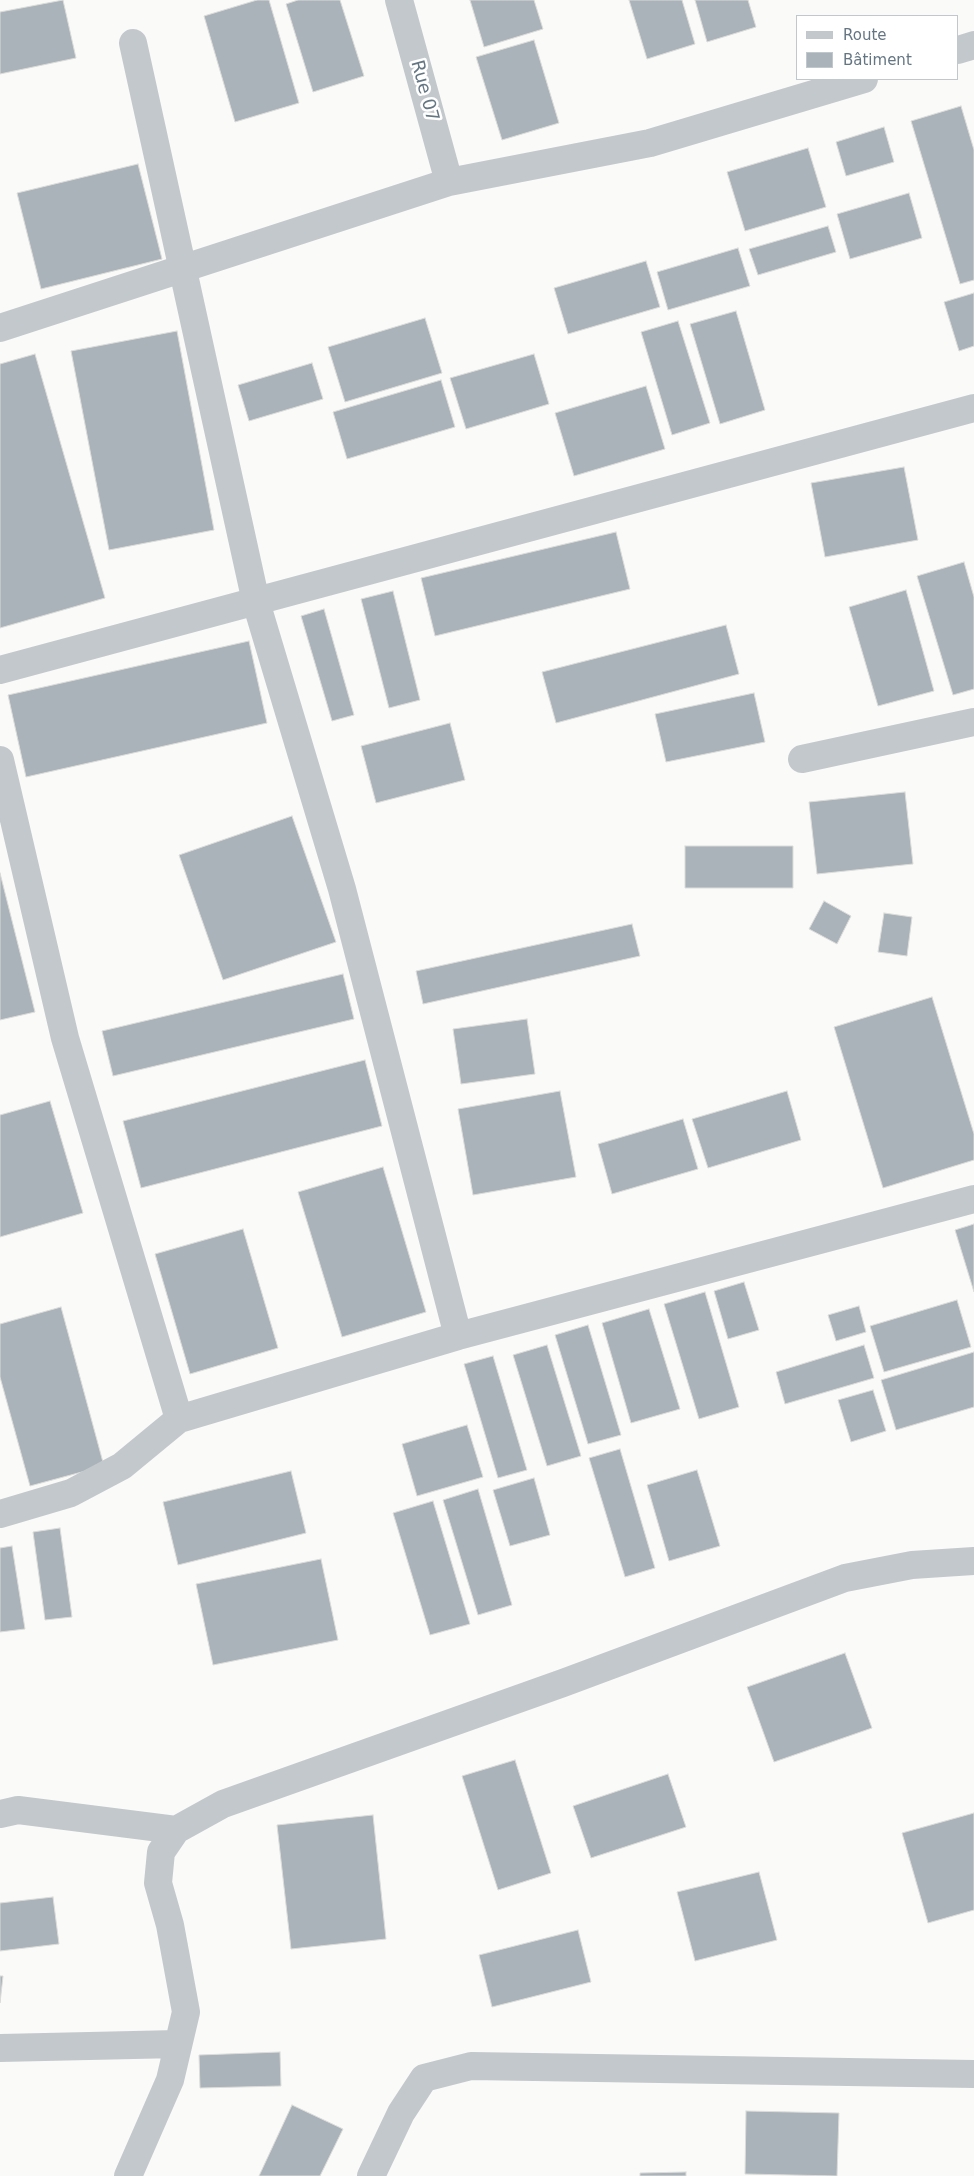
<!DOCTYPE html>
<html>
<head>
<meta charset="utf-8">
<style>
	body { margin:0 }
	#map { position:relative; width:974px; height:2176px; overflow:hidden; background:#fafaf8; font-family:"DejaVu Sans",sans-serif }
	canvas { display:block }
	.legend { position:absolute; left:796px; top:15px; width:162px; height:65px; box-sizing:border-box; background:#fff; border:1px solid #c1c8cd; margin:0; padding:6px 9px; list-style:none; font-size:15px; color:#657683 }
	.legend li { display:flex; align-items:center; gap:10px; height:25px }
	.legend b { width:25px; border:1px solid #c1c8cd }
</style>
</head>
<body>
<div id="map">
<canvas width="974" height="2176"></canvas>
<ul class="legend">
<li><b style="height:6px;background:#c3c8cc"></b>Route</li>
<li><b style="height:14px;background:#aab3b9"></b>Bâtiment</li>
</ul>
</div>
<script>
const context = document.querySelector('canvas').getContext('2d');
context.lineJoin = 'round';
function paint(path, color) { context.fillStyle = color; context.fill(path, 'evenodd'); }
const shape = rows => new Path2D(rows.map(r => 'M' + r).join(''));
function strokePath(path, color, width, dash) { context.strokeStyle = color; context.lineWidth = width; context.lineCap = dash ? 'butt' : 'round'; context.setLineDash(dash || []); context.stroke(path); }
function drawText(font, color, halo, rows, align = 'center') {
  context.font = font + ' "DejaVu Sans",sans-serif'; context.lineWidth = 5; context.setLineDash([]); context.textBaseline = 'middle'; context.strokeStyle = halo; context.fillStyle = color; for (const [text, x, y, turn = 0] of rows) {
    context.save(); context.translate(x, y); context.rotate((+turn || 0) * Math.PI / 180); context.textAlign = isNaN(turn) ? turn : align; if (halo) context.strokeText(text, 0, 0); context.fillText(text, 0, 0); context.restore();
  }
}
const building = shape([
	[63,0,76,58,0,74,0,12,63,0],
	[257,0,269,0,299,103,235,122,204,16,257,0],
	[298,0,340,0,364,76,313,92,286,4,298,0],
	[470,0,534,0,543,29,484,47,470,0],
	[629,0,682,0,695,44,647,59,629,0],
	[695,0,748,0,756,27,707,42,695,0],
	[534,40,559,123,502,140,476,57,534,40],
	[961,106,974,150,974,280,960,284,911,121,961,106],
	[884,127,894,162,846,176,836,142,884,127],
	[808,148,826,207,745,231,727,172,808,148],
	[138,164,162,259,41,289,17,193,138,164],
	[909,193,922,238,850,259,837,214,909,193],
	[828,226,836,252,758,275,749,249,828,226],
	[738,248,750,286,668,310,657,272,738,248],
	[646,261,660,307,568,334,554,288,646,261],
	[974,293,974,346,959,351,944,302,974,293],
	[736,311,765,410,720,424,690,324,736,311],
	[425,318,442,373,345,402,328,347,425,318],
	[678,321,710,423,672,435,641,332,678,321],
	[177,331,214,530,109,550,71,351,177,331],
	[35,354,105,598,0,628,0,364,35,354],
	[534,354,549,404,466,429,450,378,534,354],
	[312,363,323,399,249,421,238,385,312,363],
	[441,380,455,427,347,459,333,412,441,380],
	[646,386,665,449,574,476,555,413,646,386],
	[904,467,918,540,825,557,811,483,904,467],
	[616,532,630,589,435,636,421,578,616,532],
	[964,562,974,597,974,689,953,695,917,576,964,562],
	[906,590,934,691,878,706,849,607,906,590],
	[393,591,420,700,389,708,361,599,393,591],
	[324,609,354,715,332,721,301,616,324,609],
	[726,625,739,674,556,723,542,672,726,625],
	[249,641,267,723,26,777,8,695,249,641],
	[754,693,765,742,666,762,655,714,754,693],
	[450,723,465,780,376,803,361,746,450,723],
	[905,792,913,864,817,874,809,802,905,792],
	[292,816,336,942,223,980,179,855,292,816],
	[685,846,793,846,793,888,685,888,685,846],
	[0,873,35,1012,0,1020,0,873],
	[824,901,851,916,837,944,809,929,824,901],
	[884,913,912,917,907,956,878,952,884,913],
	[632,924,640,956,423,1004,416,971,632,924],
	[343,974,354,1019,113,1076,102,1031,343,974],
	[932,997,974,1134,974,1160,883,1188,834,1027,932,997],
	[527,1019,535,1074,461,1084,453,1029,527,1019],
	[365,1060,382,1126,141,1188,123,1121,365,1060],
	[560,1091,576,1177,473,1195,458,1109,560,1091],
	[787,1091,801,1140,708,1168,692,1119,787,1091],
	[50,1101,83,1213,0,1237,0,1115,50,1101],
	[683,1119,698,1169,612,1194,598,1144,683,1119],
	[383,1167,426,1312,342,1337,298,1192,383,1167],
	[974,1224,974,1292,955,1230,974,1224],
	[243,1229,278,1348,190,1374,155,1254,243,1229],
	[744,1282,759,1330,728,1339,714,1291,744,1282],
	[705,1292,739,1407,699,1419,664,1304,705,1292],
	[957,1300,971,1347,884,1372,870,1326,957,1300],
	[859,1306,866,1332,836,1341,828,1315,859,1306],
	[61,1307,104,1466,30,1486,0,1377,0,1324,61,1307],
	[649,1309,680,1409,631,1423,602,1323,649,1309],
	[588,1325,621,1435,588,1444,555,1335,588,1325],
	[547,1345,581,1456,547,1466,513,1355,547,1345],
	[864,1345,874,1378,785,1404,776,1372,864,1345],
	[974,1352,974,1407,896,1430,881,1380,974,1352],
	[493,1356,527,1470,498,1478,464,1364,493,1356],
	[873,1390,886,1431,851,1442,838,1400,873,1390],
	[467,1425,483,1477,417,1496,402,1444,467,1425],
	[620,1449,655,1568,625,1577,589,1458,620,1449],
	[697,1470,720,1546,669,1561,647,1485,697,1470],
	[291,1471,306,1533,178,1565,163,1502,291,1471],
	[534,1478,550,1535,510,1546,493,1490,534,1478],
	[478,1489,512,1605,478,1615,443,1500,478,1489],
	[433,1501,470,1624,430,1635,393,1513,433,1501],
	[60,1528,72,1617,45,1620,33,1532,60,1528],
	[12,1546,25,1629,0,1632,0,1548,12,1546],
	[321,1559,338,1640,213,1665,196,1584,321,1559],
	[845,1653,872,1728,774,1762,747,1687,845,1653],
	[515,1760,551,1873,498,1890,462,1776,515,1760],
	[668,1774,686,1827,591,1858,573,1806,668,1774],
	[974,1813,974,1910,928,1923,902,1833,974,1813],
	[373,1815,386,1939,291,1949,277,1825,373,1815],
	[759,1872,777,1940,695,1961,677,1892,759,1872],
	[53,1897,59,1944,0,1951,0,1903,53,1897],
	[578,1930,591,1982,492,2007,479,1955,578,1930],
	[0,1976,3,1976,0,2003,0,1976],
	[280,2052,281,2086,200,2088,199,2055,280,2052],
	[292,2105,343,2129,320,2176,259,2176,292,2105],
	[746,2111,839,2113,837,2176,745,2174,746,2111],
	[686,2172,686,2176,640,2176,640,2173,686,2172]
]);
const street = shape([
	[399,0,449,182],
	[133,43,256,602,342,889,458,1336],
	[958,50,974,45],
	[0,328,449,182,650,143,864,79],
	[0,670,974,408],
	[802,759,974,722],
	[0,760,65,1038,179,1419],
	[0,1514,71,1493,122,1466,179,1419,458,1336,974,1199],
	[0,1814,18,1810,176,1830],
	[0,2048,178,2044],
	[128,2176,170,2080,186,2012,170,1925,158,1883,161,1852,176,1830,223,1804,563,1683,845,1578,912,1565,974,1561],
	[371,2176,401,2113,424,2078,471,2066,974,2074]
]);
const streetNames = [
	["Rue 07",424,91,75]
];
paint(building, '#aab3b9');
strokePath(building, '#dcdcda', 1);
strokePath(street, '#c3c8cc', 28);
drawText('18px', '#657683', '#fff', streetNames);
</script>
</body>
</html>
